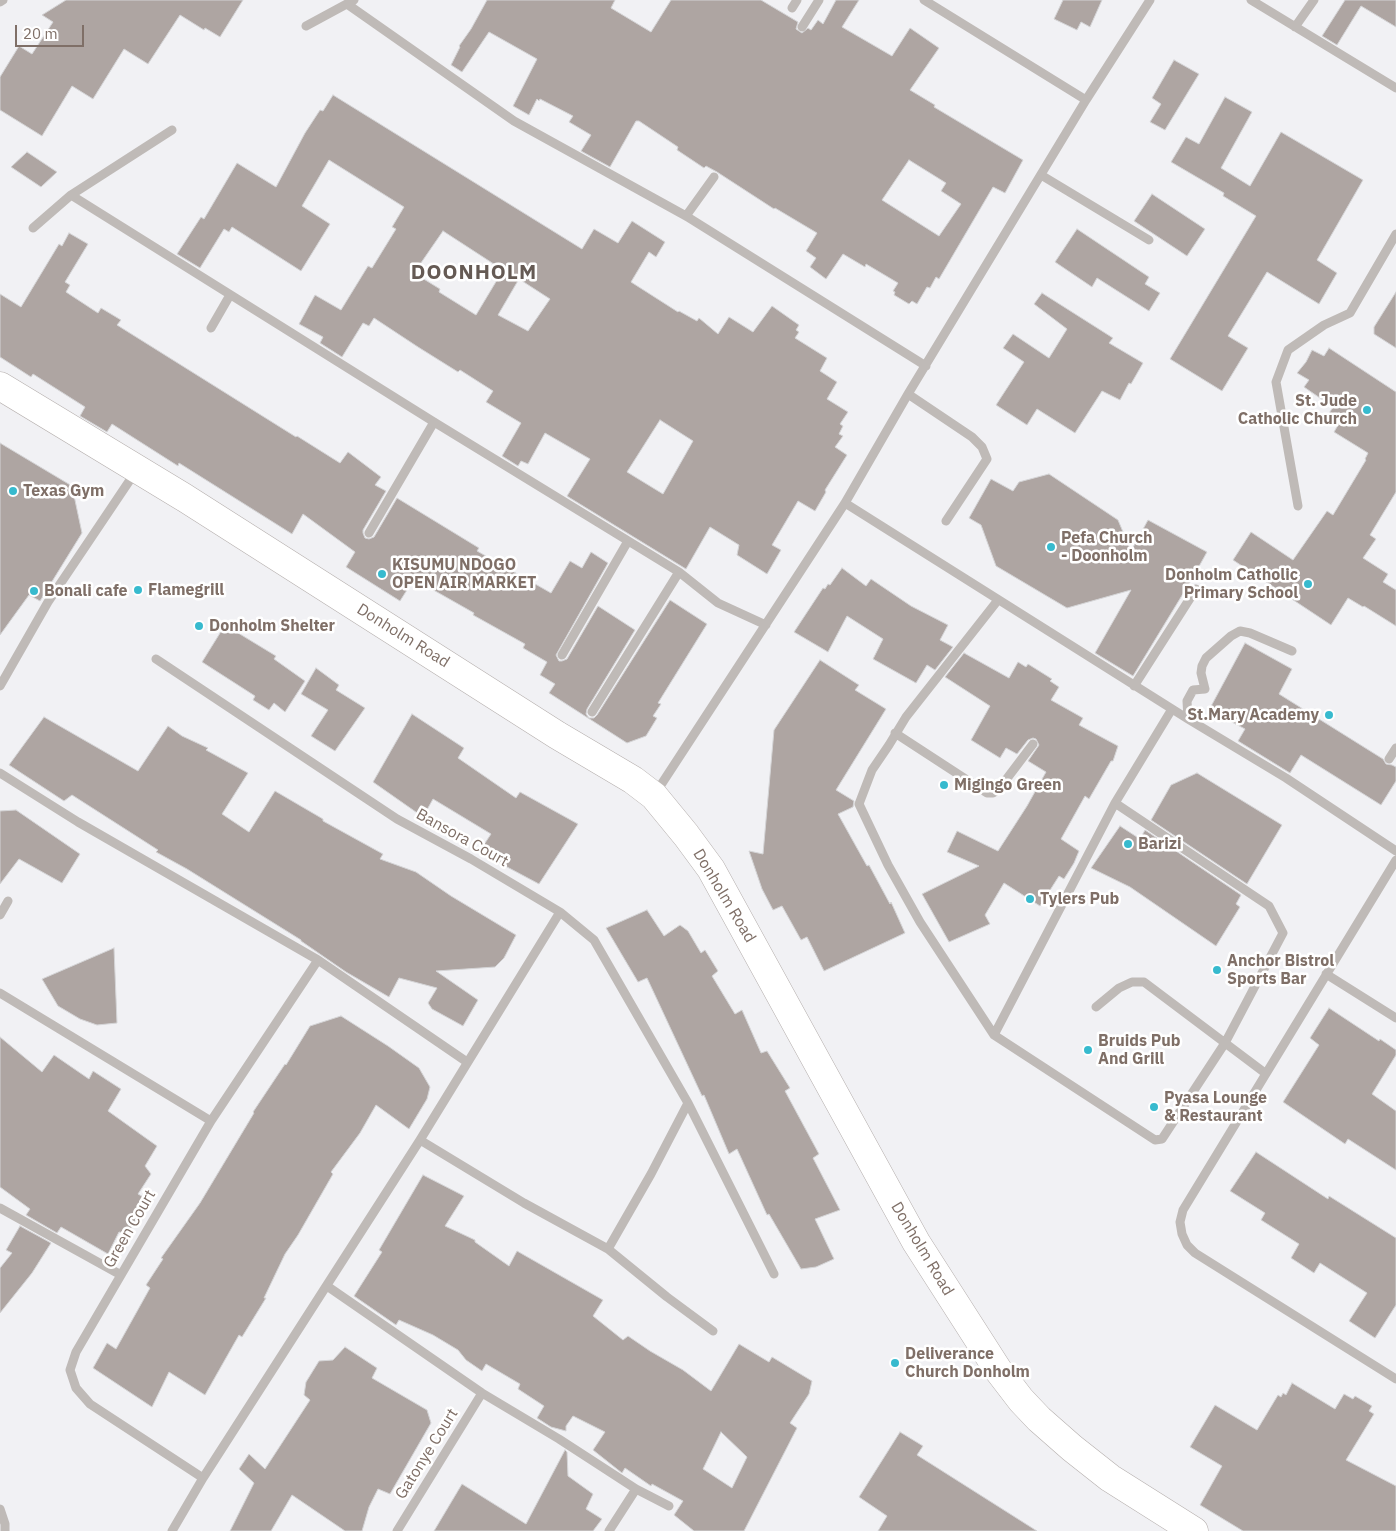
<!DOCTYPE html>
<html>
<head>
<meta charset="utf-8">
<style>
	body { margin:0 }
	#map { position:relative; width:1396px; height:1531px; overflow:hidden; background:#f1f1f4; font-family:"IBM Plex Sans",sans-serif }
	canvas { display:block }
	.scale { position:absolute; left:15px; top:25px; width:69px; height:22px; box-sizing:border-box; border:2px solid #7f6f67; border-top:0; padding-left:6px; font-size:15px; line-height:18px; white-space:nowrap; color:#7f6f67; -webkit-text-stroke:4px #fff; paint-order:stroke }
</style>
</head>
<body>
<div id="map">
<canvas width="1396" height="1531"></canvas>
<div class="scale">20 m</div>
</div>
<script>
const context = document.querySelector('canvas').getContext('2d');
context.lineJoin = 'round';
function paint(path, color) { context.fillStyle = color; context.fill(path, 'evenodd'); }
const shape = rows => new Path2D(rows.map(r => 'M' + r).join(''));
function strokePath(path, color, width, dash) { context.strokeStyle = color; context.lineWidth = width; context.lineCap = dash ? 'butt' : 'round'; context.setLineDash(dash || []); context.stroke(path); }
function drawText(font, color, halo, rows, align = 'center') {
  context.font = font + ' "IBM Plex Sans",sans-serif'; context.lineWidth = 5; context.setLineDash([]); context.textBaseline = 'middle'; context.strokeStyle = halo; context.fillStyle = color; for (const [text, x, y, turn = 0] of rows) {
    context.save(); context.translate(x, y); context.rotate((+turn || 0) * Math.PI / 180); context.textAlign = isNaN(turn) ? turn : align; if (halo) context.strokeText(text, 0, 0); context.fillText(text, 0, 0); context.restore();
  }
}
const building = shape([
	[66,0,243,0,220,37,205,28,204,30,180,15,148,64,124,49,93,99,72,86,42,136,0,110,0,77,19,46,32,54,53,22,42,15,66,0],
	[487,0,615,0,611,8,651,32,671,0,761,0,798,22,796,29,802,33,808,28,811,30,818,20,823,24,836,0,859,0,842,27,892,56,910,28,939,48,910,90,935,105,934,107,1023,160,1005,193,993,187,939,279,936,277,930,288,927,287,917,304,912,301,909,304,894,295,895,292,893,291,898,283,866,264,865,267,843,254,826,279,810,267,816,258,806,251,817,233,775,208,774,209,717,172,706,166,704,168,677,150,678,147,639,121,636,121,610,167,581,151,591,135,569,122,573,116,540,99,539,101,537,99,529,115,513,106,537,59,489,32,462,72,451,65,460,47,459,46,471,29,487,0],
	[909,160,946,183,941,191,961,204,939,236,882,200,909,160],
	[1063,0,1102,0,1090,27,1081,22,1077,30,1054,19,1063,0],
	[1345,0,1396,0,1396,27,1361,6,1337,45,1322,36,1345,0],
	[1174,60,1199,74,1165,130,1150,122,1161,104,1152,98,1174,60],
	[333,95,582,249,594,229,618,243,632,221,665,242,656,257,649,252,631,282,678,312,679,311,697,321,699,318,718,334,729,317,753,332,772,306,799,325,796,330,799,332,795,338,827,358,820,371,837,382,827,399,848,412,840,424,843,426,839,434,843,436,835,447,847,455,825,490,826,492,815,511,798,501,772,545,781,550,767,574,737,555,739,545,710,527,686,569,570,498,567,496,590,459,545,433,528,464,521,461,518,466,502,456,521,423,486,402,493,391,460,370,458,372,418,347,374,318,369,326,363,323,342,357,320,343,323,337,299,324,315,295,341,310,368,266,372,268,396,229,392,227,404,207,329,160,302,206,330,224,301,271,232,227,229,232,224,229,200,268,177,254,201,217,204,219,237,163,276,187,305,133,320,110,323,111,333,95],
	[443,231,503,270,476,315,439,292,440,289,414,273,443,231],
	[519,279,550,299,528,331,498,315,519,279],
	[660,420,693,441,663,494,627,472,660,420],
	[1225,97,1252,112,1221,168,1250,186,1281,132,1363,180,1317,260,1337,273,1319,304,1267,272,1228,336,1248,348,1222,391,1170,359,1256,216,1223,196,1224,193,1171,162,1186,137,1199,144,1225,97],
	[27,152,57,172,41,187,11,167,27,152],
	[1152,194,1205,229,1187,256,1134,221,1152,194],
	[1077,229,1149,277,1145,284,1160,293,1149,311,1097,278,1092,287,1055,262,1077,229],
	[69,233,88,244,65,282,70,285,66,292,98,313,101,308,121,320,117,325,296,437,297,436,340,463,348,452,381,477,375,485,386,491,363,530,363,533,365,538,369,539,374,537,397,498,479,548,477,551,551,593,570,561,582,568,591,552,608,563,556,655,559,661,562,661,567,659,598,606,635,630,587,709,586,714,589,718,594,718,597,715,670,600,707,624,658,703,661,704,653,716,657,718,646,736,627,743,549,693,555,684,540,675,547,662,523,648,525,644,473,615,474,613,414,579,400,601,346,567,355,552,303,514,292,534,179,463,178,466,112,424,107,432,80,416,85,407,33,374,31,377,0,357,0,294,21,307,59,244,62,246,69,233],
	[1396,292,1396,348,1374,334,1374,327,1396,292],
	[1042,293,1113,338,1109,343,1143,363,1131,384,1129,383,1120,400,1102,391,1075,433,1037,409,1027,425,996,405,1024,362,1003,348,1013,334,1049,358,1067,329,1034,304,1042,293],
	[1329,348,1396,392,1396,492,1370,535,1376,539,1363,558,1388,574,1383,582,1396,590,1396,626,1364,606,1363,607,1348,598,1331,625,1233,560,1251,532,1293,560,1327,511,1333,515,1366,460,1365,459,1368,453,1334,432,1338,425,1326,418,1333,407,1304,387,1309,380,1297,373,1306,362,1312,350,1324,356,1329,348],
	[0,443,72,486,82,533,40,601,29,595,0,635,0,443],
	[1049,474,1118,520,1131,551,1148,520,1207,552,1192,579,1133,676,1095,653,1131,590,1067,608,996,566,981,525,969,518,991,479,1013,491,1019,482,1049,474],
	[842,568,866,586,871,579,911,606,948,625,940,640,953,647,935,670,927,665,916,683,873,659,883,639,847,616,828,652,794,632,823,588,825,589,828,584,830,585,842,568],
	[225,625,276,656,274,659,305,681,285,712,274,703,269,710,253,700,255,696,202,662,225,625],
	[1245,643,1292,669,1279,694,1383,759,1386,764,1392,765,1396,767,1396,781,1381,805,1301,755,1290,773,1238,741,1245,729,1209,710,1245,643],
	[964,653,1009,678,1018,662,1026,667,1028,664,1052,679,1050,681,1059,687,1051,700,1083,718,1079,725,1118,746,1113,761,1111,761,1089,799,1085,796,1061,839,1079,851,1074,863,1064,879,1059,876,1040,906,1004,883,985,915,990,924,949,942,922,894,979,866,947,852,957,831,998,851,1027,806,1046,772,1028,761,1039,745,1036,739,1033,738,1028,740,1017,754,1006,748,1000,758,971,740,990,706,945,677,964,653],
	[820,660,859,685,855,690,886,709,836,790,854,801,853,807,838,814,867,866,869,865,890,904,891,902,905,933,824,971,807,937,801,940,782,906,773,910,762,889,749,851,763,854,774,730,820,660],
	[316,668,339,685,336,690,365,708,335,751,311,736,328,710,301,694,316,668],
	[412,714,464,748,458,758,516,798,520,792,578,824,539,884,479,852,491,834,433,799,423,817,373,782,412,714],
	[44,717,138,771,168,726,182,736,208,748,206,750,248,773,222,814,249,832,275,791,323,819,323,821,383,854,380,859,416,872,451,896,516,935,504,958,495,967,436,971,478,1000,463,1026,432,1009,428,1003,437,988,399,978,389,997,346,972,301,941,301,940,187,869,156,852,158,850,72,795,64,801,9,765,44,717],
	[1197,773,1282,825,1247,884,1151,820,1171,785,1197,773],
	[16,810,80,854,62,883,19,859,0,884,0,811,16,810],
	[1120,826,1140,839,1145,830,1241,895,1236,904,1240,907,1216,946,1130,887,1091,868,1120,826],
	[647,910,664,936,680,925,688,931,701,953,705,950,718,971,712,976,735,1014,742,1010,761,1053,767,1051,790,1088,785,1091,819,1154,813,1158,840,1210,815,1219,834,1259,816,1267,801,1269,769,1214,767,1215,737,1149,729,1154,704,1095,702,1096,647,978,638,982,606,928,647,910],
	[114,948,117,1023,97,1025,80,1019,58,1006,42,979,114,948],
	[1329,1008,1379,1041,1380,1039,1396,1050,1396,1055,1372,1094,1396,1111,1396,1170,1348,1139,1345,1144,1283,1102,1319,1045,1310,1038,1329,1008],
	[341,1016,388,1046,419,1068,430,1087,427,1099,409,1129,376,1105,360,1133,331,1172,333,1174,298,1235,285,1254,264,1298,266,1298,242,1337,239,1335,205,1395,169,1372,152,1407,93,1368,107,1343,116,1349,150,1288,146,1285,163,1259,161,1258,200,1203,254,1113,253,1112,285,1064,286,1065,310,1026,341,1016],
	[0,1037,42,1072,54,1055,89,1079,93,1071,121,1089,108,1111,157,1146,145,1166,151,1174,138,1194,147,1199,128,1234,119,1232,108,1254,61,1227,57,1233,26,1215,30,1209,0,1187,0,1037],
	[1256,1152,1328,1199,1329,1196,1396,1238,1396,1305,1375,1338,1349,1321,1367,1293,1320,1263,1314,1273,1291,1258,1299,1244,1261,1220,1265,1213,1230,1191,1256,1152],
	[423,1175,464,1196,445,1226,475,1240,475,1242,509,1266,517,1251,603,1300,593,1316,623,1340,628,1336,650,1351,683,1370,711,1391,739,1344,769,1362,772,1357,812,1381,809,1394,790,1423,797,1428,744,1531,694,1531,674,1515,683,1501,652,1484,651,1486,625,1468,622,1473,593,1450,605,1432,573,1416,566,1426,566,1431,551,1427,537,1418,544,1406,518,1389,520,1384,486,1364,482,1371,466,1360,458,1350,433,1335,399,1320,396,1325,354,1296,382,1252,379,1250,423,1175],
	[721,1432,747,1457,732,1488,703,1469,721,1432],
	[20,1226,51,1243,32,1273,0,1313,0,1268,12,1253,6,1250,20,1226],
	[345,1347,377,1368,372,1378,427,1410,431,1423,390,1494,378,1489,369,1507,362,1531,345,1531,292,1495,271,1531,230,1531,254,1483,239,1469,249,1454,265,1469,310,1400,304,1395,306,1382,319,1361,333,1360,345,1347],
	[1292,1383,1335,1409,1344,1394,1353,1399,1355,1396,1372,1406,1369,1411,1374,1414,1346,1460,1396,1486,1396,1531,1243,1531,1200,1505,1222,1466,1190,1447,1215,1405,1257,1430,1278,1395,1281,1397,1283,1393,1286,1395,1292,1383],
	[900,1432,923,1446,917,1455,1037,1531,878,1531,887,1516,859,1497,900,1432],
	[565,1450,567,1452,568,1476,593,1494,586,1509,602,1519,593,1531,434,1531,462,1484,526,1524,565,1450]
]);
const minor = shape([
	[924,0,1086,100],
	[1251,0,1396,88],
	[0,2,3,0],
	[347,4,514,121,686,216,926,366],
	[792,8,797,0],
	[306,26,354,0],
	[802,27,819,0],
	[1295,27,1314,0],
	[1041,175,1149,240],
	[71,195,434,422,679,572,718,603,766,625],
	[686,216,714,177],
	[33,228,71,195,172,130],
	[211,328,230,295],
	[908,394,972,437,982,447,987,459,946,521],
	[845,503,1188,719,1286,778,1396,851],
	[1298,506,1276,382,1288,350,1324,325,1350,313,1396,234],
	[369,533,434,422],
	[998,600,906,717,889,745,872,770,859,804,888,865,920,922,994,1035,1155,1140,1162,1139,1225,1043,1283,933,1269,906,1115,803],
	[562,655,628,541],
	[156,659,397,819,471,859,560,912,594,940,688,1103,774,1274],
	[0,686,48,602,136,471],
	[1134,686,1196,589],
	[592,712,679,572],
	[1188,719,1187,701,1193,690,1205,689,1201,673,1202,666,1206,658,1231,636,1240,631,1250,633,1292,651],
	[895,733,987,793,993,793,999,789,1033,744],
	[1389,759,1396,748],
	[0,773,78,822,318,960,467,1062],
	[655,794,845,503,908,394,1086,100,1150,0],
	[1396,860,1183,1210,1180,1222,1182,1234,1187,1245,1195,1253,1396,1379],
	[0,915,8,901],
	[1326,974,1396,1018],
	[0,993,211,1121],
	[1096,1007,1119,988,1132,982,1144,982,1265,1073],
	[994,1035,1115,803,1172,709],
	[420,1140,524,1203,608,1249,667,1297,713,1331],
	[0,1208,121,1275],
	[608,1249,651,1174,688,1103],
	[327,1286,482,1393,559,1439,636,1489,669,1506],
	[203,1478,90,1404,76,1388,70,1370,76,1352,211,1121,318,960],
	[0,1509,5,1524,5,1531],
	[172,1531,203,1478,420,1140,560,912],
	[397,1531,482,1393],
	[609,1531,636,1489]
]);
const major = shape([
	[0,386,185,498,557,735,633,780,654,796,686,835,711,869,916,1242,998,1370,1021,1400,1039,1419,1072,1448,1110,1478,1194,1531]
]);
const markers = [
	[1367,410,5,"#37bace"],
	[13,491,5,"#37bace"],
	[1051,547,5,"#37bace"],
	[382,574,5,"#37bace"],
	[1308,584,5,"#37bace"],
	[138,590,5,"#37bace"],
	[34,591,5,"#37bace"],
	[199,626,5,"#37bace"],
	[1329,715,5,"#37bace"],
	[944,785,5,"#37bace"],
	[1128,844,5,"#37bace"],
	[1030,899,5,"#37bace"],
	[1217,970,5,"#37bace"],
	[1088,1050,5,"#37bace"],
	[1154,1107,5,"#37bace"],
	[895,1363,5,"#37bace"]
];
const poiNames = [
	["St. Jude",1357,401,"right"],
	["Catholic Church",1357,419,"right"],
	["Texas Gym",23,491],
	["Pefa Church",1061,538],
	["- Doonholm",1061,556],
	["KISUMU NDOGO",392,565],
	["OPEN AIR MARKET",392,583],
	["Donholm Catholic",1298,575,"right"],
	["Primary School",1298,593,"right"],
	["Flamegrill",148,590],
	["Bonali cafe",44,591],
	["Donholm Shelter",209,626],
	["St.Mary Academy",1319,715,"right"],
	["Migingo Green",954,785],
	["Barizi",1138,844],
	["Tylers Pub",1040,899],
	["Anchor Bistrol",1227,961],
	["Sports Bar",1227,979],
	["Bruids Pub",1098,1041],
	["And Grill",1098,1059],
	["Pyasa Lounge",1164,1098],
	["& Restaurant",1164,1116],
	["Deliverance",905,1354],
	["Church Donholm",905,1372]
];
const streetNames = [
	["Donholm Road",403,636,32],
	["Bansora Court",462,838,29],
	["Donholm Road",724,896,59],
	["Green Court",130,1229,-60],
	["Donholm Road",922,1249,59],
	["Gatonye Court",427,1454,-58]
];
const districtNames = [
	["DOONHOLM",474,273]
];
paint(building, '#aea5a2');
strokePath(building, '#d4d4d6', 1);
strokePath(major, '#b4aeac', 29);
strokePath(minor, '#bfbab7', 9);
strokePath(major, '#fff', 28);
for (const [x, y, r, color] of markers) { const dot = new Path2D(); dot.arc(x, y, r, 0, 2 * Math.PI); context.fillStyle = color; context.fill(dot); strokePath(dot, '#fff', 2); }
drawText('bold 16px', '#7f6f67', '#fff', poiNames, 'left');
drawText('16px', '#7f6f67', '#fff', streetNames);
context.letterSpacing = '1px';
drawText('bold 21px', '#655a54', '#fff', districtNames);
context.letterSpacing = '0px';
</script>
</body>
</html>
